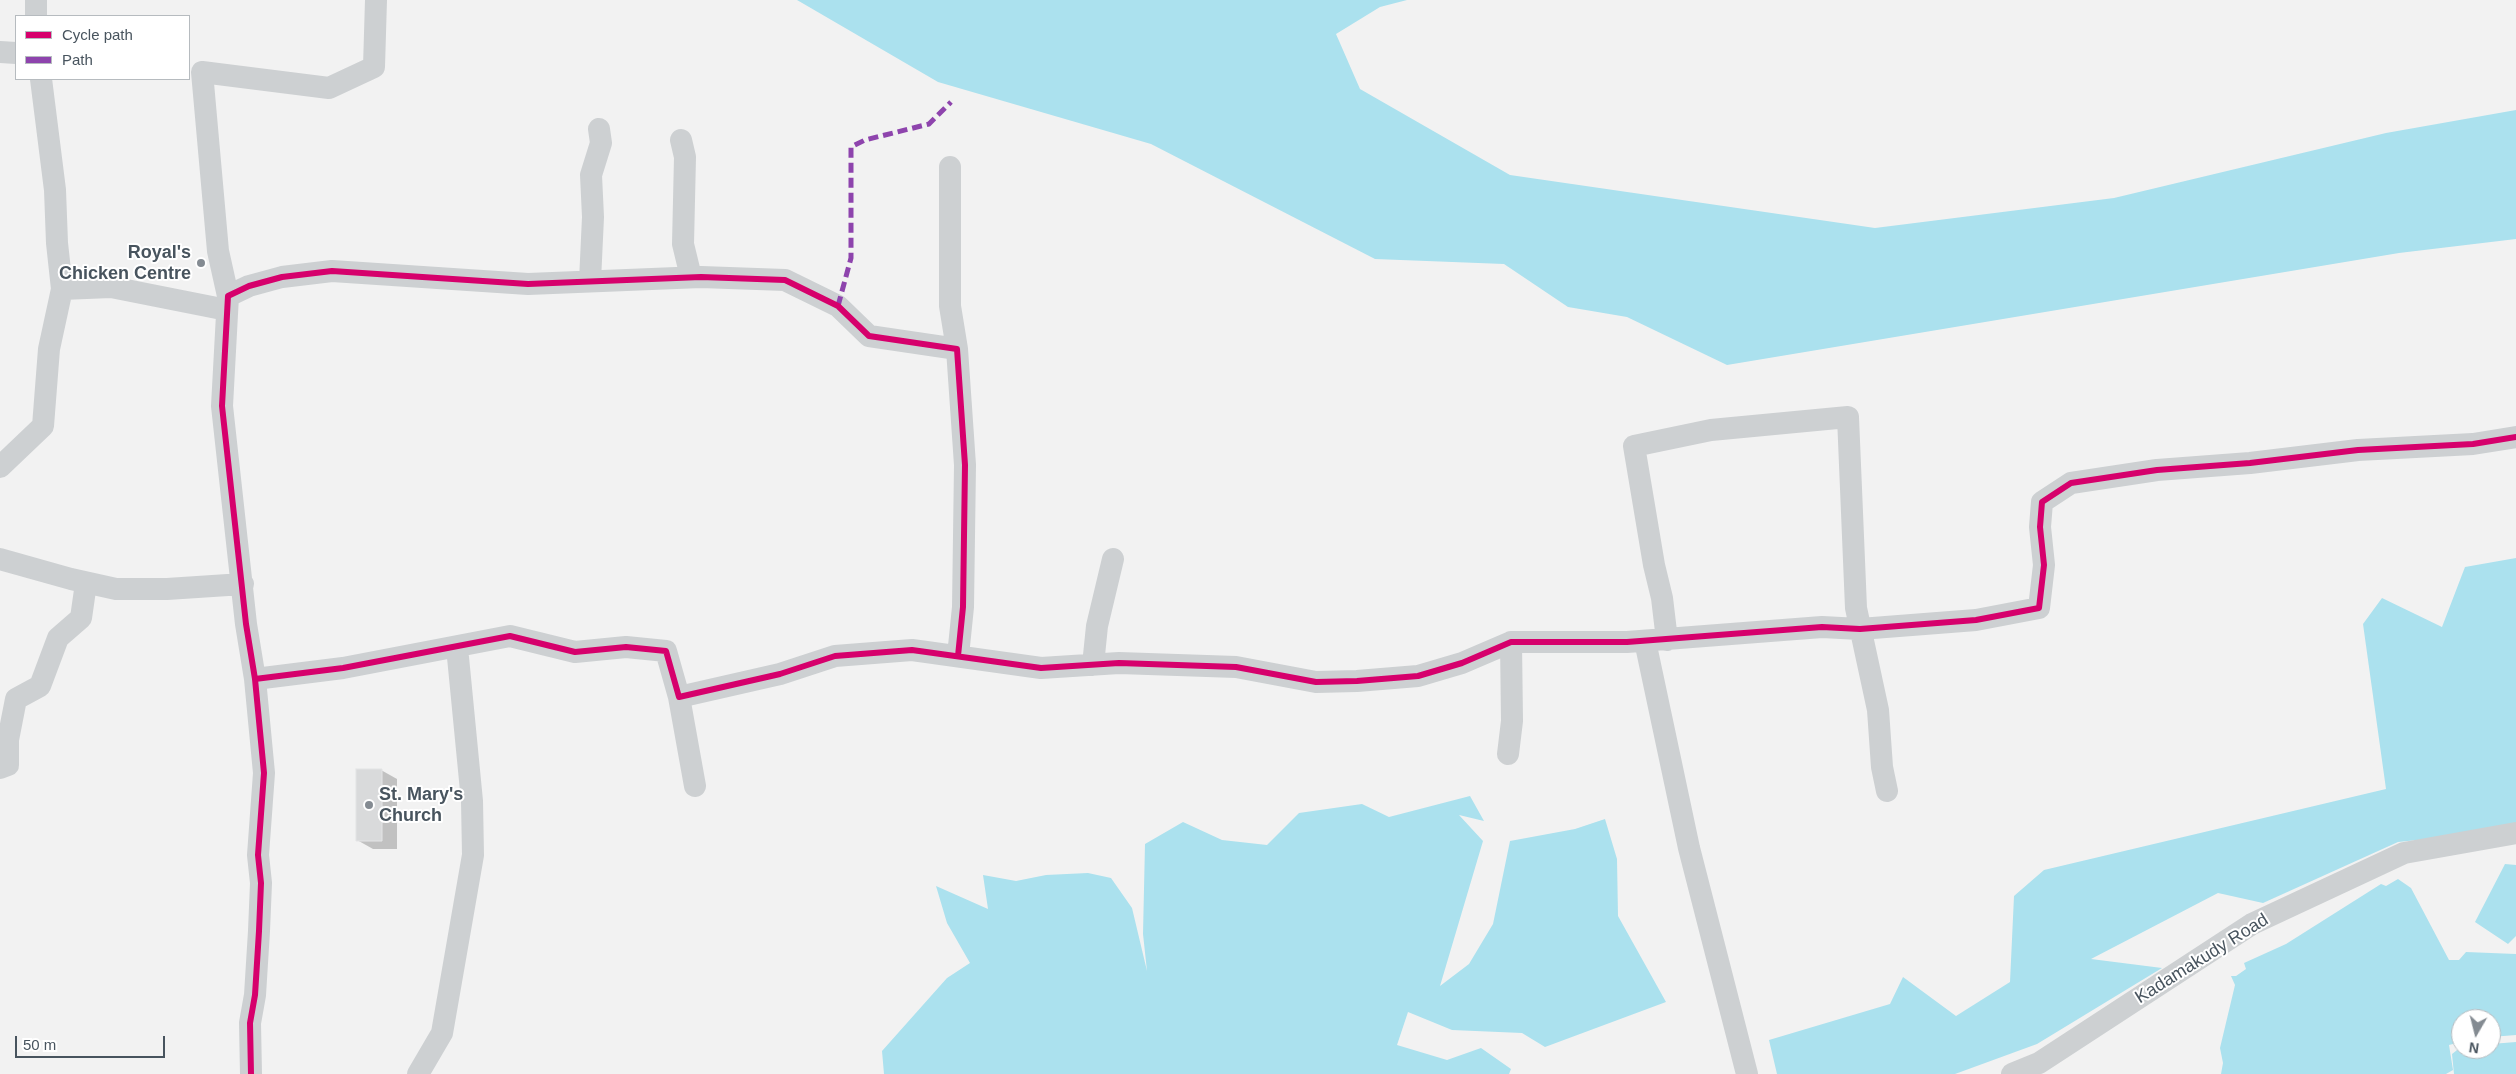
<!DOCTYPE html>
<html>
<head>
<meta charset="utf-8">
<style>
	body { margin:0 }
	#map { position:relative; width:2516px; height:1074px; overflow:hidden; background:#f2f2f2; font-family:Helvetica,sans-serif }
	canvas { display:block }
	.legend { position:absolute; left:15px; top:15px; width:175px; height:65px; box-sizing:border-box; background:#fff; border:1px solid #b6bbbf; margin:0; padding:6px 9px; list-style:none; font-size:15px; color:#48545e }
	.legend li { display:flex; align-items:center; gap:10px; height:25px }
	.legend b { width:25px; border:1px solid #b6bbbf }
	.north { position:absolute; left:2451px; top:1009px; width:50px; height:50px; box-sizing:border-box; background:#fff; border:1px solid #b6bbbf; border-radius:50%; rotate:188deg; font-size:14px; font-weight:700; line-height:20px; text-align:center; color:#48545e }
	.north::after { content:''; display:block; margin:auto; width:18px; height:22px; background:#848b92; clip-path:polygon(50% 0,100% 100%,50% 72%,0 100%) }
	.scale { position:absolute; left:15px; top:1036px; width:150px; height:22px; box-sizing:border-box; border:2px solid #48545e; border-top:0; padding-left:6px; font-size:15px; line-height:18px; white-space:nowrap; color:#48545e; -webkit-text-stroke:4px #fff; paint-order:stroke }
</style>
</head>
<body>
<div id="map">
<canvas width="2516" height="1074"></canvas>
<ul class="legend">
<li><b style="height:6px;background:#d6006c"></b>Cycle path</li>
<li><b style="height:6px;background:#8e44ad"></b>Path</li>
</ul>
<div class="north">N</div>
<div class="scale">50 m</div>
</div>
<script>
const context = document.querySelector('canvas').getContext('2d');
context.lineJoin = 'round';
function paint(path, color) { context.fillStyle = color; context.fill(path, 'evenodd'); }
const shape = rows => new Path2D(rows.map(r => 'M' + r).join(''));
function strokePath(path, color, width, dash) { context.strokeStyle = color; context.lineWidth = width; context.lineCap = dash ? 'butt' : 'round'; context.setLineDash(dash || []); context.stroke(path); }
function drawText(font, color, halo, rows, align = 'center') {
  context.font = font + ' Helvetica,sans-serif'; context.lineWidth = 4; context.setLineDash([]); context.textBaseline = 'middle'; context.strokeStyle = halo; context.fillStyle = color; for (const [text, x, y, turn = 0] of rows) {
    context.save(); context.translate(x, y); context.rotate((+turn || 0) * Math.PI / 180); context.textAlign = isNaN(turn) ? turn : align; if (halo) context.strokeText(text, 0, 0); context.fillText(text, 0, 0); context.restore();
  }
}
const water = shape([
	[797,0,1407,0,1380,7,1336,34,1360,89,1510,175,1875,228,2114,198,2386,133,2516,110,2516,239,2399,253,1727,365,1627,317,1568,307,1504,264,1375,259,1151,144,938,82],
	[2516,558,2516,830,2398,842,2263,903,2218,893,2091,959,2162,968,2037,1044,1955,1074,1777,1074,1769,1040,1890,1004,1903,977,1956,1016,2010,982,2014,896,2044,870,2386,789,2363,624,2382,598,2442,627,2465,567],
	[1470,796,1484,821,1459,815,1483,841,1440,986,1469,964,1493,924,1510,841,1575,829,1605,819,1617,859,1618,916,1666,1002,1545,1047,1522,1033,1452,1030,1408,1012,1397,1045,1447,1060,1481,1048,1511,1069,1509,1074,884,1074,882,1051,947,978,970,963,947,923,936,886,988,909,983,875,1016,881,1046,875,1088,873,1111,878,1132,908,1147,971,1143,934,1145,844,1183,822,1222,840,1267,845,1299,813,1362,804,1389,817],
	[2505,864,2516,865,2516,936,2508,944,2475,922],
	[2398,879,2411,888,2449,960,2459,960,2466,952,2516,954,2516,1035,2491,1037,2491,1019,2461,1019,2461,1042,2449,1045,2453,1070,2446,1074,2221,1074,2223,1063,2220,1048,2235,985,2231,976,2236,976,2246,969,2244,963,2286,944,2381,884,2386,886],
	[2516,1042,2516,1074,2454,1074,2452,1054,2461,1047,2461,1049,2491,1049,2491,1044]
]);
const shadow = shape([
	[381,770,397,779,397,849,373,849,357,840]
]);
const building = shape([
	[356,769,382,769,382,841,356,841,356,769]
]);
const minor = shape([
	[36,0,36,16],
	[0,52,16,53],
	[681,140,685,157,683,244,691,277],
	[950,167,950,306,957,349],
	[590,281,593,217,591,175,601,143,599,129],
	[62,289,111,287,227,310],
	[228,296,218,251,202,72,329,88,374,67,376,0],
	[0,467,43,426,49,349,62,289,57,243,55,190,41,79],
	[0,559,71,579,116,589,167,589,243,584],
	[1667,640,1662,598,1654,565,1634,446,1711,430,1848,417,1856,608,1878,710,1882,767,1887,791],
	[1645,641,1689,848,1747,1074],
	[1093,665,1097,626,1113,559],
	[255,679,343,668,510,636,575,652,626,647,666,651,679,697,780,674,835,656,912,650,1041,668,1119,663,1236,667,1316,682,1357,681,1418,676,1462,663,1511,642,1627,642,1822,627,1860,629,1976,620,2039,608,2044,565,2040,527,2042,502,2071,483,2157,470,2250,463,2358,450,2473,444,2516,437],
	[679,697,695,786],
	[1508,754,1512,721,1511,642],
	[0,768,8,765,8,740,16,699,40,686,58,638,81,618,86,583],
	[251,1074,250,1023,255,995,259,931,261,883,258,855,264,773,255,679,246,624,222,406,228,296,249,286,282,277,332,271,528,284,701,277,785,280,838,306,869,336,957,349,965,465,963,607,958,656],
	[418,1074,442,1033,473,855,472,801,457,647],
	[2012,1074,2039,1063,2252,924,2404,853,2516,833]
]);
const quiet = shape([
	[838,306,851,258,851,147,865,140,929,124,951,102]
]);
const cycleway = shape([
	[255,679,343,668,510,636,575,652,626,647,666,651,679,697,780,674,835,656,912,650,1041,668,1119,663,1236,667,1316,682,1357,681,1418,676,1462,663,1511,642,1627,642,1822,627,1860,629,1976,620,2039,608,2044,565,2040,527,2042,502,2071,483,2157,470,2250,463,2358,450,2473,444,2516,437],
	[251,1074,250,1023,255,995,259,931,261,883,258,855,264,773,255,679,246,624,222,406,228,296,249,286,282,277,332,271,528,284,701,277,785,280,838,306,869,336,957,349,965,465,963,607,958,656]
]);
const markers = [
	[201,263,5,"#848b92"],
	[369,805,5,"#848b92"]
];
const poiNames = [
	["Royal's",191,253],
	["Chicken Centre",191,274],
	["St. Mary's",379,795,"left"],
	["Church",379,816,"left"]
];
const streetNames = [
	["Kadamakudy Road",2202,959,-32]
];
paint(water, '#abe1ee');
paint(shadow, '#0003');
paint(building, '#d9dadb');
strokePath(building, '#e3e4e5', 1);
strokePath(minor, '#cdd0d2', 22);
strokePath(quiet, '#8e44ad', 5, [10, 5]);
strokePath(cycleway, '#d6006c', 6);
for (const [x, y, r, color] of markers) { const dot = new Path2D(); dot.arc(x, y, r, 0, 2 * Math.PI); context.fillStyle = color; context.fill(dot); strokePath(dot, '#fff', 2); }
drawText('bold 18px', '#48545e', '#fff', poiNames, 'right');
drawText('18px', '#48545e', '#fff', streetNames);
</script>
</body>
</html>
